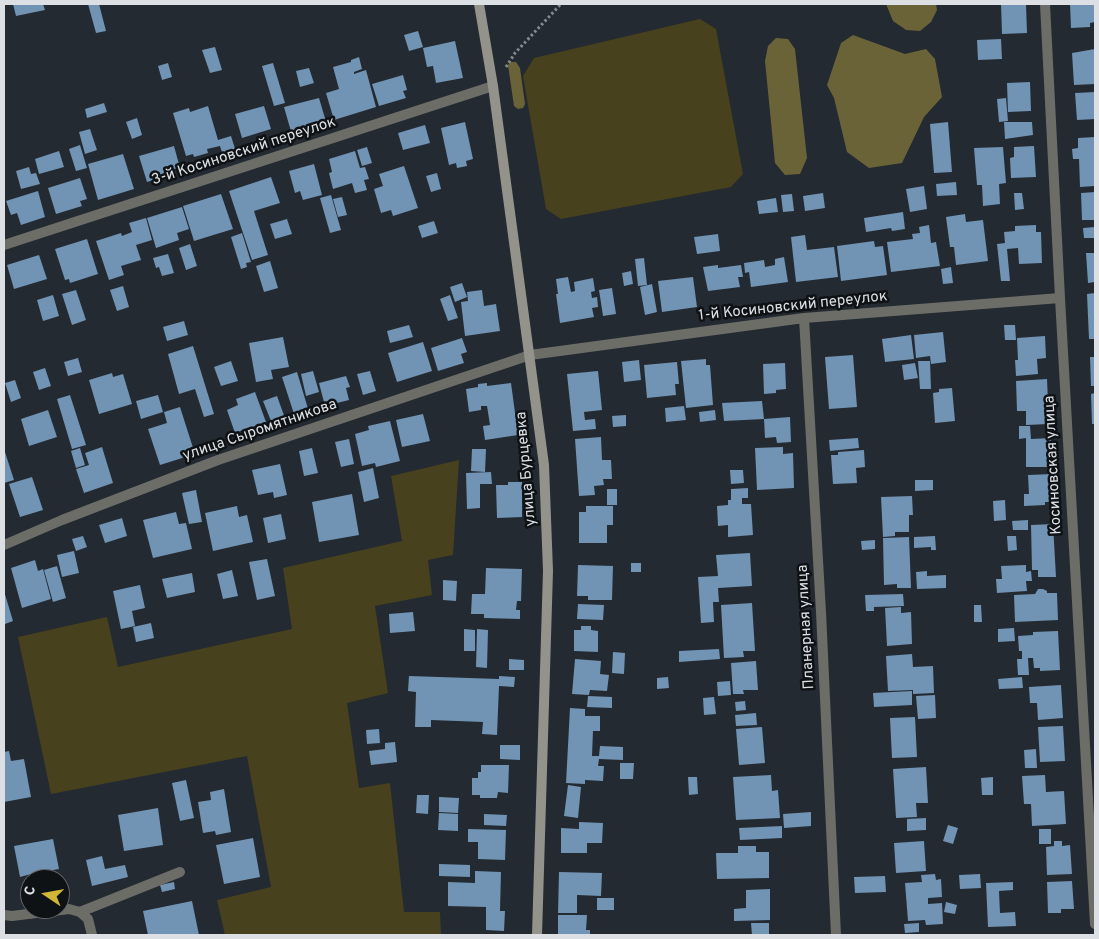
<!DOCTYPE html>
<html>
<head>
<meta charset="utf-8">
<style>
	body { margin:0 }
	#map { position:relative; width:1099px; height:939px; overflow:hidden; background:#232a31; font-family:Overpass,sans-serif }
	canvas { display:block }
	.frame { position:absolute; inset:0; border:5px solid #dce0e5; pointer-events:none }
	.north { position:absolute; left:20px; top:869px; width:50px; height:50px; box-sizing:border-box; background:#0f1215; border:1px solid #616468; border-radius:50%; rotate:282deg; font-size:14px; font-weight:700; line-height:20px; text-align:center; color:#dce0e5 }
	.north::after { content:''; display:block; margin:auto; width:18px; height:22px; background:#cfb837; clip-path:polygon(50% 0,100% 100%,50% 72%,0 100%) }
</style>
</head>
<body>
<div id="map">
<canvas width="1099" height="939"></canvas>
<div class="frame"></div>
<div class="north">С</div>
</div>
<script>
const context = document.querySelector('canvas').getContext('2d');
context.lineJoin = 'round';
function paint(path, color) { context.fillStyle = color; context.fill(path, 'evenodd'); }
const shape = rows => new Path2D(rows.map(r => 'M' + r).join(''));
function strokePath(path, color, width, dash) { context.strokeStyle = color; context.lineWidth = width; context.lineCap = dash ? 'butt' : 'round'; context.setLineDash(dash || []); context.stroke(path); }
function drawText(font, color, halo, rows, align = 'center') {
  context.font = font + ' Overpass,sans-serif'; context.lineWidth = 5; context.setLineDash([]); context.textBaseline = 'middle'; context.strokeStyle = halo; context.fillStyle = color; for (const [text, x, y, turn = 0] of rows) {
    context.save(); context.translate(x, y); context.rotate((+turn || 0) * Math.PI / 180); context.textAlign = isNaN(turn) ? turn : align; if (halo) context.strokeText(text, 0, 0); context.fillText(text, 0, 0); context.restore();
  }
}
const green = shape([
	[700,19,716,29,743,174,731,187,561,219,546,209,523,76,534,58],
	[459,460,453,555,428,560,432,595,375,606,388,693,347,703,359,788,390,783,404,912,440,912,441,935,225,935,217,900,271,887,247,756,51,794,18,637,107,617,118,667,292,629,283,568,402,541,391,476]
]);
const forest = shape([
	[886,4,936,4,937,10,931,22,920,31,906,30,893,21],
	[853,35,905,54,926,49,935,59,942,97,924,117,902,163,869,168,847,152,834,98,827,85,841,43],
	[776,38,788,39,795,49,807,158,800,174,785,175,775,163,765,61,768,46],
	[510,62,516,62,520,68,525,104,523,108,518,109,514,106,508,65]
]);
const building = shape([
	[13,4,43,4,45,10,16,16],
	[88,4,99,4,106,31,96,33],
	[1001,4,1026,4,1027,33,1002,34],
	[1070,4,1095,4,1095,22,1090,23,1090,27,1071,28],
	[418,31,423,47,409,51,404,35],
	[1001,39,1002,59,978,60,977,40],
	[455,41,463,78,436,83,433,66,427,67,423,48],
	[215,47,222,70,210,73,202,50],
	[1095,49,1095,84,1074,85,1072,53],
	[359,57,362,69,354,72,354,74,366,70,376,107,334,120,326,93,339,89,333,67,351,62,351,60],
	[168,63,172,77,162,80,158,66],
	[273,63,285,103,274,106,262,66],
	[309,68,314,83,300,87,296,71],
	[403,75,407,90,403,91,406,98,379,106,372,84],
	[1030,82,1031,111,1008,112,1007,83],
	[1095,92,1095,119,1077,120,1075,93],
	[319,98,327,125,292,135,284,107],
	[1006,98,1008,121,999,122,997,99],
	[104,103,107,112,87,118,85,109],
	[208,106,218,140,231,136,237,155,224,159,220,146,207,149,208,153,194,157,193,154,186,156,173,113,189,108,190,112],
	[264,106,271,129,242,138,235,114],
	[137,118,142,135,132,139,126,122],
	[465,122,473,159,466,161,467,166,457,168,456,163,449,165,441,128],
	[948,122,952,172,934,173,930,124],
	[1004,122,1032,122,1033,135,1005,139],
	[425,125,430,143,403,150,398,133],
	[90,129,97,150,85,154,79,132],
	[1095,137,1095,186,1080,187,1079,159,1073,159,1072,149,1078,148,1078,138],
	[80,145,87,168,76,171,69,149],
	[174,146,180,168,174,169,176,173,147,182,139,156],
	[1034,146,1036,177,1011,178,1010,158,1014,157,1014,147],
	[367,147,372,163,362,166,357,150],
	[1003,147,1006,183,999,184,1000,204,983,206,982,185,977,185,974,148],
	[59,151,64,167,39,174,35,159],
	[355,151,360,168,365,167,369,179,364,180,367,190,355,193,352,183,333,189,329,173,332,172,329,159],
	[123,154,134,189,98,200,88,164],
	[314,164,322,195,303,200,300,191,295,193,289,171],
	[404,166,418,208,393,216,391,210,381,213,374,189,383,186,379,174],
	[29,167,31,174,36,173,40,184,21,189,16,171],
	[437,173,441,189,431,192,426,176],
	[271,177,280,203,254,211,268,255,252,260,229,191],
	[80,178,87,199,80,201,82,206,56,214,48,188],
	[956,182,957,195,937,196,936,184],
	[924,186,927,209,910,212,906,189],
	[38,191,45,217,21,225,17,213,11,215,6,201],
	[1095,192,1095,220,1082,220,1081,193],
	[823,193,825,208,805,211,803,196],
	[1014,193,1022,193,1024,209,1015,210],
	[221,194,233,229,194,241,183,206],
	[792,194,794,211,783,212,781,195],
	[331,195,341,230,330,233,320,198],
	[342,197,347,215,338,217,333,199],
	[776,198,778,212,759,214,757,201],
	[182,207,189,229,177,233,179,240,156,248,147,218],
	[903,212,905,229,892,231,891,228,866,232,864,218],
	[965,214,966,222,983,220,988,261,956,265,954,247,950,247,946,217],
	[146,218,152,240,136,245,141,260,121,266,124,275,109,280,96,241,121,233,122,236,132,232,129,223],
	[287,219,292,234,275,239,270,224],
	[434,221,438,233,422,238,418,226],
	[929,225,931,243,936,242,940,266,891,272,887,242,913,239,912,234,920,233,919,227],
	[1036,225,1036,232,1041,232,1042,263,1019,264,1018,248,1007,249,1010,281,1001,281,997,244,1005,243,1004,232,1015,231,1015,226],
	[1095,227,1095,238,1084,238,1083,228],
	[242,233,251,262,246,263,247,267,241,269,231,237],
	[718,234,720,251,697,254,694,237],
	[805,235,807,250,834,247,838,277,796,282,791,237],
	[87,239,98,274,70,283,69,279,65,280,55,249],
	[874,241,875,247,883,246,887,275,841,281,837,246],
	[190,244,197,266,186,270,179,248],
	[1086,253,1095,253,1095,282,1088,283],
	[168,254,174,273,162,276,159,267,156,268,153,258],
	[39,255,47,279,14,289,7,265],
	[784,257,788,282,751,287,749,272,745,273,744,263,764,260,765,267,775,265,775,259],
	[644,258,647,285,638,286,635,259],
	[270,261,278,288,264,292,256,266],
	[718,265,718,268,741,265,743,277,738,277,740,287,708,291,703,267],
	[951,267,953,283,943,284,941,269],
	[631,271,633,284,624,286,622,273],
	[568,277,571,292,575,291,574,282,593,278,595,291,591,292,592,298,597,297,598,307,592,308,594,317,560,323,556,294,558,294,556,279],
	[693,277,697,307,662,312,658,281],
	[462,283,467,297,455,302,450,287],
	[652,284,657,312,645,315,640,287],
	[123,286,129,307,117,311,110,290],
	[612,288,616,314,603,316,599,290],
	[76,290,86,320,72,325,62,294],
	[482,290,484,306,496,304,500,331,465,336,461,302,468,301,467,292],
	[1095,293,1095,339,1089,339,1087,294],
	[53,295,59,316,43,321,37,300],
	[450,295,458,318,448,321,440,299],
	[184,321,188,335,167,341,163,327],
	[409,325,413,337,390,343,387,331],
	[1004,325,1015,325,1016,340,1005,340],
	[943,332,946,362,931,364,930,356,916,358,914,335],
	[911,335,914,359,885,362,882,339],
	[1045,336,1046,358,1037,359,1038,374,1016,376,1015,360,1018,360,1017,338],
	[283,337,289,367,271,370,273,379,256,382,249,343],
	[462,338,467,352,461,354,464,363,438,371,431,348],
	[423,342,432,371,397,382,388,353],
	[193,346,214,414,204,417,195,389,179,394,168,354],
	[853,355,857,407,829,409,825,357],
	[1090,357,1095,357,1095,386,1091,386],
	[78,358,82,372,68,376,64,362],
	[706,359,706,365,710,365,713,405,686,408,681,361],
	[639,360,641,380,624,382,622,362],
	[231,361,238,381,221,386,214,367],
	[918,361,930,361,931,389,920,389],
	[677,362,679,384,675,384,676,395,647,398,644,365],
	[785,363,786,389,776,390,776,393,764,394,763,364],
	[915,363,918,378,904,380,902,365],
	[45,368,51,386,39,390,33,372],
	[313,371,319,392,306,396,301,374],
	[370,371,376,391,363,395,357,374],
	[598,371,602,410,584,412,585,420,595,419,596,429,573,431,567,374],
	[297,372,309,412,295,417,282,377],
	[112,373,113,377,123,374,132,404,99,414,89,380],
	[346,376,350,387,346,388,349,400,325,406,319,383],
	[1047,379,1049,424,1026,425,1026,411,1017,411,1016,381],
	[15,380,21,398,11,402,5,383],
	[487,383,487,386,511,383,518,435,485,440,483,426,490,425,487,406,481,406,481,410,469,412,466,389,478,387,478,384],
	[952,388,955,421,935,423,933,393,939,392,939,389],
	[255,392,266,422,235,433,227,410,238,405,236,399],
	[1095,393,1095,424,1092,424,1091,394],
	[70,395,86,445,72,449,57,399],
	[158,395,163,412,141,419,136,401],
	[277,396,286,421,273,426,263,401],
	[762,401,764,419,724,421,722,403],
	[684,406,686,420,666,422,665,408],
	[180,407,195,454,160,465,148,429,167,423,164,412],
	[48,410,57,437,29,446,21,419],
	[715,410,716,420,700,422,699,412],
	[423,414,430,441,402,447,396,420],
	[626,415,626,426,613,427,612,416],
	[790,417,791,442,777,443,776,437,765,438,764,419],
	[390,421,400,461,376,467,375,463,362,466,355,434,369,430,368,426],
	[1019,426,1030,426,1031,439,1051,438,1051,467,1026,467,1026,438,1019,439],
	[601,437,602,460,611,460,612,479,603,479,604,485,594,486,595,495,579,496,575,439],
	[858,438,859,448,830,451,829,440],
	[349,439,354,464,341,467,335,442],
	[102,447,113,483,84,493,76,469,89,465,85,453],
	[783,447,783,454,793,453,794,488,757,490,755,448],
	[80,448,85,465,76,468,71,451],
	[312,448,318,473,304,476,299,451],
	[4,449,14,480,4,483],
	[472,449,486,449,485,472,471,471],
	[864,450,865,467,856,468,857,483,833,484,831,455,838,455,838,452],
	[280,464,287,495,274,498,273,492,258,495,252,470],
	[373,468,379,498,364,502,358,472],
	[730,470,743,470,744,483,731,484],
	[491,472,492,484,480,484,480,508,467,509,466,473],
	[1052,474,1053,502,1045,502,1045,505,1024,506,1024,494,1029,494,1028,475],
	[32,477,43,510,20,517,9,484],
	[915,480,933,480,933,490,915,491],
	[508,482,522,482,522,517,497,518,496,485,508,485],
	[748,488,748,498,742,498,742,504,751,504,753,535,728,537,728,525,718,526,717,506,728,505,728,500,731,500,731,489],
	[607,489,617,489,617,505,607,505],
	[196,490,202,522,189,524,182,493],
	[352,494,359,535,319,542,312,502],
	[912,496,913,515,909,515,909,532,895,532,895,536,883,537,881,497],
	[1005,500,1006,520,994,521,993,501],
	[237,506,239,517,247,515,253,542,213,551,205,513],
	[586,506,613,506,613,525,607,525,607,543,579,543,579,512,586,512],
	[176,512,179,524,186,523,192,549,153,558,143,520],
	[281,514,286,539,268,543,263,518],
	[122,518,127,536,105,543,99,525],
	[1028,520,1028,530,1013,530,1012,521],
	[1053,524,1056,577,1038,577,1038,570,1032,570,1031,525],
	[83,536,87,547,76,551,72,539],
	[935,536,936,550,931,550,931,547,914,548,914,537],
	[1007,536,1016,536,1017,550,1008,551],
	[909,537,911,588,897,588,897,584,884,585,883,538],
	[875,540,875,549,862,550,861,541],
	[74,551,79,573,62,577,57,555],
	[750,553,752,586,718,588,719,602,713,602,714,622,701,623,698,577,718,576,716,555],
	[267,559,275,596,257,600,249,562],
	[35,560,38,571,43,569,51,599,22,608,11,568],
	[631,563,641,563,641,572,631,572],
	[578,565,613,566,612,600,588,600,588,596,577,596],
	[1026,565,1026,572,1031,571,1032,581,1026,581,1027,591,997,593,996,579,1002,579,1001,566],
	[57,566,66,598,53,602,44,570],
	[486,568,522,569,521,601,517,601,516,610,520,610,520,619,484,618,484,614,471,614,472,594,485,594],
	[232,570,238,596,223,599,217,574],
	[927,571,927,576,946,575,946,588,917,589,916,572],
	[192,573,195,592,167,598,162,579],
	[443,580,457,581,456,601,443,600],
	[140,585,145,608,132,611,135,626,121,629,113,591],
	[1038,589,1043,589,1047,591,1047,593,1057,593,1058,620,1015,622,1014,595,1035,594],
	[4,591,13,621,5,624,4,619],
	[903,594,904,606,874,607,874,611,866,611,865,595],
	[752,603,755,651,743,651,744,657,724,658,721,605],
	[578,604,604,605,603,620,577,619],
	[974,605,981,605,982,622,974,622],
	[901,607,901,613,911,612,912,644,887,646,885,608],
	[413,612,415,631,390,633,389,614],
	[151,623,154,638,136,642,133,627],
	[581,626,591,626,591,630,598,631,598,652,574,651,574,630,581,630],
	[1014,628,1015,641,998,642,998,629],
	[464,629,475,630,475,651,464,651],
	[477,629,488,630,487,668,476,667],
	[1058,631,1060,670,1040,671,1040,668,1034,668,1033,658,1028,658,1029,675,1018,675,1017,659,1022,659,1022,651,1019,651,1018,636,1033,635,1033,632],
	[719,649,720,659,679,662,679,651],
	[613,652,625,653,624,674,612,673],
	[912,654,913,667,933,666,934,693,913,694,913,690,888,691,886,656],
	[509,659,524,660,524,670,509,670],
	[575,659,601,661,600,674,609,675,607,691,590,690,589,695,572,694],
	[756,661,758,690,743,690,744,694,733,694,731,663],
	[409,676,499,679,499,676,515,677,514,687,499,686,497,735,482,734,483,722,431,720,431,727,415,727,416,692,408,691],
	[668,677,669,688,657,689,657,678],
	[1022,677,1023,688,999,689,998,679],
	[730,681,731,695,718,696,717,682],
	[1061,685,1063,718,1038,720,1037,703,1030,703,1029,687],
	[912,691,912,705,874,707,873,693],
	[935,695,936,718,918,719,916,696],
	[588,696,612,697,612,708,587,707],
	[714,697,716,714,704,715,703,698],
	[745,701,746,710,736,711,735,702],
	[570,708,585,709,585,716,600,716,600,731,593,731,592,756,599,756,600,746,623,747,623,760,599,759,598,766,604,766,603,781,585,780,585,784,566,783],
	[756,713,757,725,736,726,735,715],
	[915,717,917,757,892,758,890,718],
	[1063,726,1065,761,1040,762,1038,727],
	[762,727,765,763,739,765,736,729],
	[379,729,380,743,367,744,366,730],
	[395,742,397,762,371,765,369,751,385,749,385,743],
	[500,745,520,745,520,760,500,759],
	[1036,749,1037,768,1025,768,1024,750],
	[9,751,11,761,24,759,31,797,4,802,4,752],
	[620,763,634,763,633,779,620,779],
	[481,765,509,765,508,793,498,792,497,798,480,798,480,795,472,795,472,778,478,778,478,772,481,772],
	[926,767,928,803,916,803,917,817,896,818,893,769],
	[771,775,772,791,778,790,780,818,736,820,733,777],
	[1045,775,1046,792,1064,791,1066,824,1032,826,1031,804,1024,804,1022,776],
	[688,777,697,777,698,794,689,795],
	[993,777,993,795,982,795,981,778],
	[186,780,194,818,180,821,172,783],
	[568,785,581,787,578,818,564,816],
	[224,789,231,832,216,835,215,831,203,833,198,802,211,800,210,792],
	[417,795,429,795,428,814,416,813],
	[439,797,459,798,458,813,439,812],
	[158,808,163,845,124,851,118,815],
	[811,812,811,826,784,828,783,814],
	[439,813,458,814,458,831,438,830],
	[484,814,507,815,506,826,484,825],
	[926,818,926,830,907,831,907,819],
	[579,822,603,823,602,843,587,843,587,853,561,853,561,828,579,829],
	[948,825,958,828,953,844,943,841],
	[782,826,782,838,740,840,739,828],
	[468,829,506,830,505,860,478,859,478,842,468,842],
	[1039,829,1051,829,1051,844,1039,844],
	[253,838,260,877,224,884,216,845],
	[53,839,59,869,42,872,44,879,32,879,31,874,20,877,14,846],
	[924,841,926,871,896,873,894,843],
	[1054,841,1062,841,1062,846,1070,845,1072,874,1047,875,1046,847,1054,846],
	[738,846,756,846,756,852,769,852,769,878,717,879,716,853,738,853],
	[102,856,105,869,125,865,128,877,92,886,86,860],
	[439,864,470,865,470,877,439,876],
	[475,871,501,872,500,911,505,911,504,931,486,930,486,907,448,906,448,882,475,883],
	[559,872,602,873,601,896,577,895,577,913,558,913],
	[935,874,936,880,941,879,942,897,928,898,928,904,942,903,943,924,926,925,925,920,908,921,905,883,922,882,921,875],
	[980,874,981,888,960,889,959,875],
	[885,876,886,892,855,893,854,877],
	[1072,881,1074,909,1061,909,1061,913,1048,913,1047,882],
	[174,882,175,889,162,892,160,885],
	[1013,882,1013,890,999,891,1000,913,1015,912,1016,926,988,927,986,883],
	[770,889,770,920,734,921,734,909,746,908,746,890],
	[597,898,614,898,614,910,597,910],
	[192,901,199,935,148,935,143,911],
	[946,902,957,905,955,914,944,912],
	[558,915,587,915,586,930,590,930,590,935,558,935],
	[751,923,769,923,769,935,752,935],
	[919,923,919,932,905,933,904,924]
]);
const path = shape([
	[506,67,515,53,561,4]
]);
const lane = shape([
	[80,912,180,872]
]);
const street = shape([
	[1045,4,1060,298,1095,924],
	[4,245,493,86],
	[804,318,821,612,836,935],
	[4,545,62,520,218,460,530,355,804,318,1060,298],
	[4,915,12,916,69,909,80,912,88,919,92,935]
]);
const secondary = shape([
	[479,4,493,86,544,465,548,571,537,935]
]);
const streetNames = [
	["3-й Косиновский переулок",244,152,-18],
	["1-й Косиновский переулок",793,307,-6],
	["улица Сыромятникова",260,431,-19],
	["Косиновская улица",1054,465,-93],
	["улица Бурцевка",527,469,-95],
	["Планерная улица",807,627,-93]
];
paint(green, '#48411e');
paint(forest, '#6b6338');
paint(building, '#7193b4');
strokePath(path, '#858a90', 3, [2.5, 2.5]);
strokePath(lane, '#6d6d68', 10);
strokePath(street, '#6d6d68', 10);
strokePath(secondary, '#94938b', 10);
drawText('15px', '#dce0e5', '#0f1215', streetNames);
</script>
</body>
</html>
